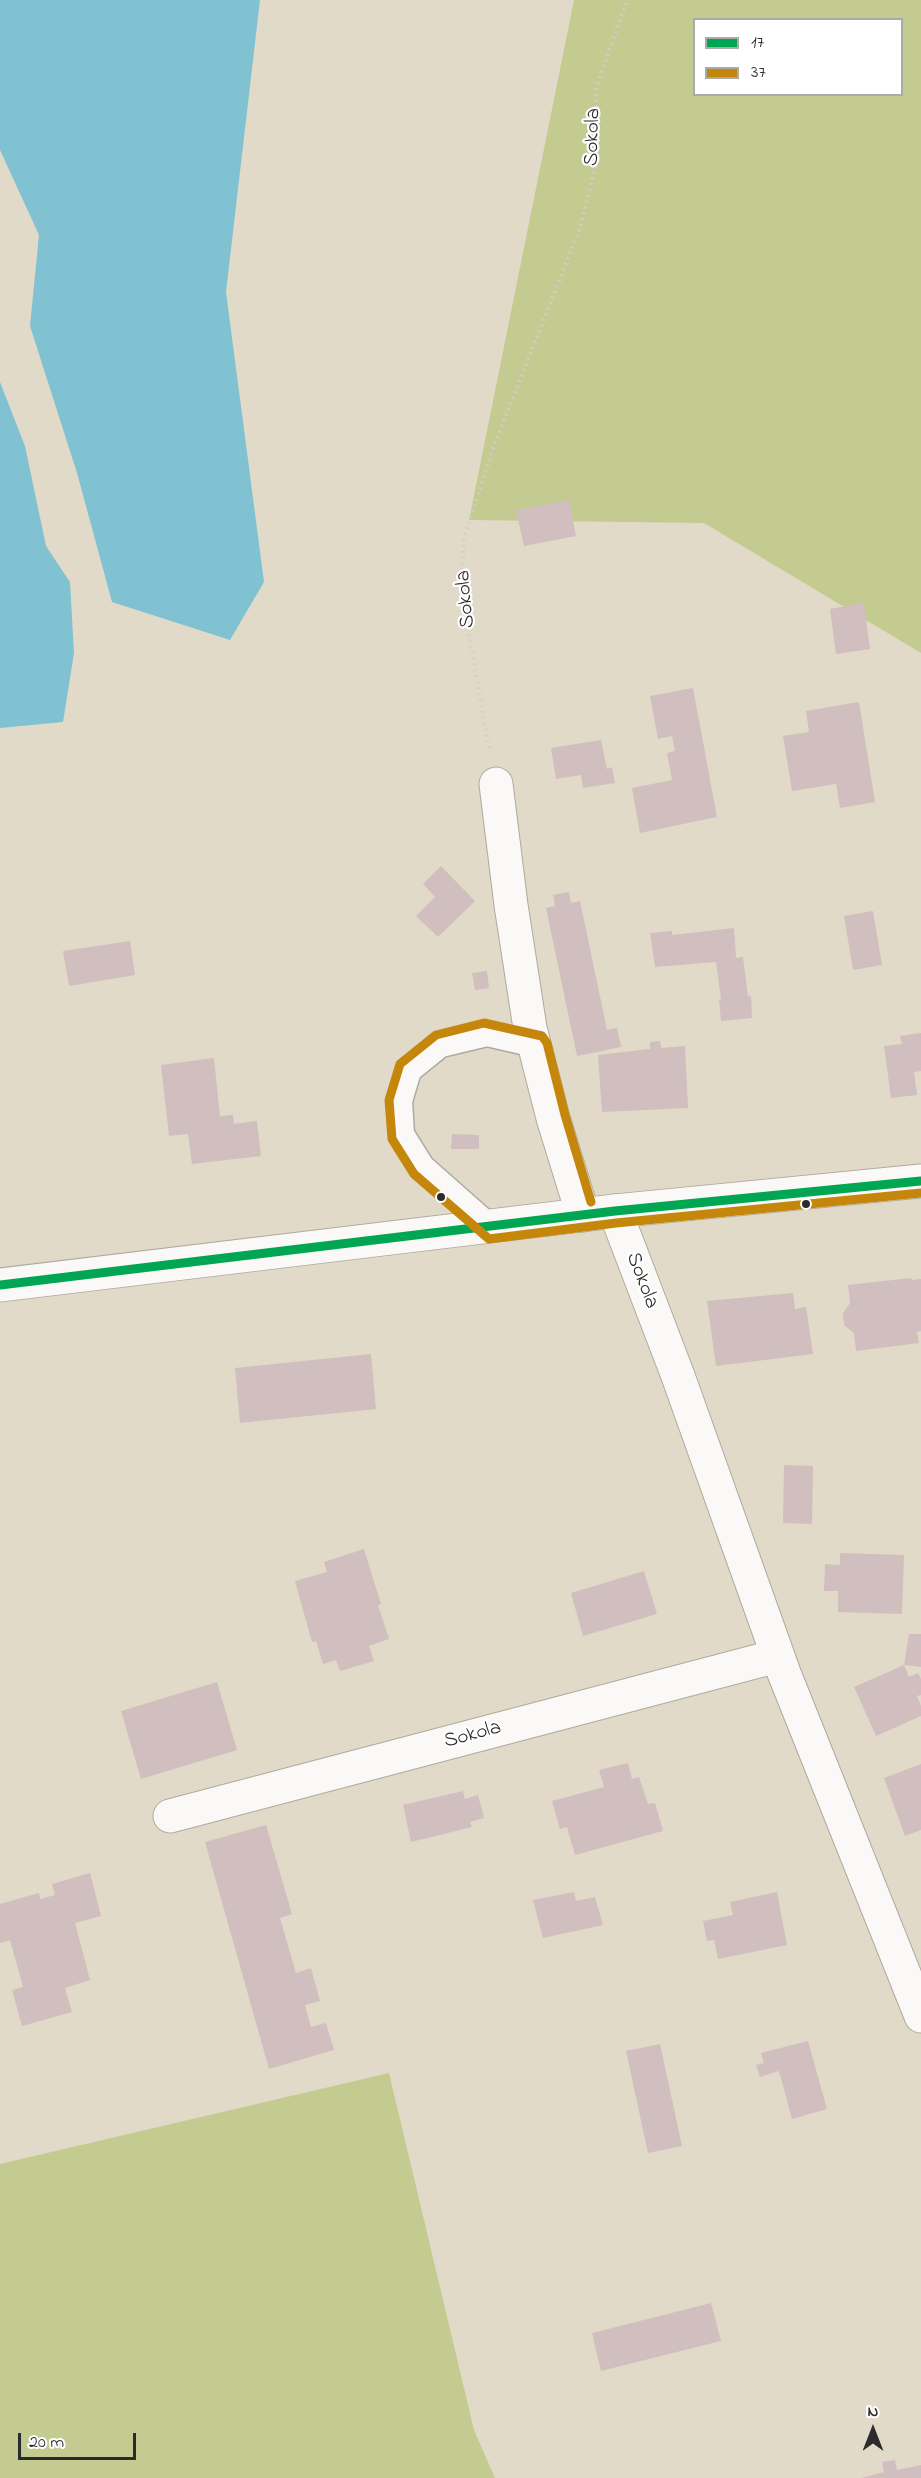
<!DOCTYPE html>
<html>
<head>
<meta charset="utf-8">
<style>
	body { margin:0 }
	#map { position:relative; width:921px; height:2478px; overflow:hidden; background:#e2dac8; font-family:"Indie Flower",sans-serif }
	canvas { display:block }
	.legend { position:absolute; left:693px; top:18px; width:210px; height:78px; box-sizing:border-box; background:#fff; border:2px solid #aaa; margin:0; padding:8px 10px; list-style:none; font-size:18px; color:#2b2b2b }
	.legend li { display:flex; align-items:center; gap:12px; height:30px }
	.legend b { width:30px; border:2px solid #aaa }
	.north { position:absolute; left:843px; top:2400px; width:60px; height:60px; -webkit-text-stroke:4px #fff; paint-order:stroke; rotate:0deg; font-size:16px; font-weight:700; line-height:24px; text-align:center; color:#2b2b2b }
	.north::after { content:''; display:block; margin:auto; width:21px; height:27px; background:#2b2b2b; clip-path:polygon(50% 0,100% 100%,50% 72%,0 100%) }
	.scale { position:absolute; left:18px; top:2433px; width:118px; height:27px; box-sizing:border-box; border:3px solid #2b2b2b; border-top:0; padding-left:8px; font-size:18px; line-height:21px; white-space:nowrap; color:#2b2b2b; -webkit-text-stroke:4px #fff; paint-order:stroke }
</style>
</head>
<body>
<div id="map">
<canvas width="921" height="2478"></canvas>
<ul class="legend">
<li><b style="height:8px;background:#00a651"></b>17</li>
<li><b style="height:8px;background:#c4870b"></b>37</li>
</ul>
<div class="north">N</div>
<div class="scale">20 m</div>
</div>
<script>
const context = document.querySelector('canvas').getContext('2d');
context.lineJoin = 'round';
function paint(path, color) { context.fillStyle = color; context.fill(path, 'evenodd'); }
const shape = rows => new Path2D(rows.map(r => 'M' + r).join(''));
function strokePath(path, color, width, dash) { context.strokeStyle = color; context.lineWidth = width; context.lineCap = dash ? 'butt' : 'round'; context.setLineDash(dash || []); context.stroke(path); }
function drawText(font, color, halo, rows, align = 'center') {
  context.font = font + ' "Indie Flower",sans-serif'; context.lineWidth = 4.5; context.setLineDash([]); context.textBaseline = 'middle'; context.strokeStyle = halo; context.fillStyle = color; for (const [text, x, y, turn = 0] of rows) {
    context.save(); context.translate(x, y); context.rotate((+turn || 0) * Math.PI / 180); context.textAlign = isNaN(turn) ? turn : align; if (halo) context.strokeText(text, 0, 0); context.fillText(text, 0, 0); context.restore();
  }
}
const green = shape([
	[574,0,921,0,921,653,704,523,469,520],
	[694,20,902,20,902,94,694,94],
	[389,2073,474,2430,495,2478,0,2478,0,2164]
]);
const water = shape([
	[0,0,260,0,226,292,264,582,230,640,112,602,77,473,30,326,39,235,0,150],
	[0,382,25,446,46,546,70,582,74,653,63,722,0,728]
]);
const building = shape([
	[569,500,576,536,524,546,516,510],
	[864,603,870,649,836,654,830,609],
	[693,688,717,817,640,833,632,788,672,780,667,753,675,751,672,736,658,739,650,696],
	[859,702,875,802,840,808,836,784,792,791,783,736,809,732,806,711],
	[601,740,607,769,612,767,615,783,583,788,581,775,556,779,551,748],
	[441,866,475,901,438,937,416,916,435,897,423,884],
	[569,892,571,903,580,901,607,1030,617,1028,621,1047,577,1056,546,908,555,906,553,895],
	[873,911,882,965,853,970,844,916],
	[734,928,736,958,743,957,748,997,751,996,752,1018,721,1021,719,1000,721,999,716,962,655,967,650,933,672,931,672,935],
	[130,941,135,975,69,986,63,951],
	[487,971,489,988,475,990,472,973],
	[921,1033,921,1071,914,1072,917,1095,891,1098,884,1046,902,1044,900,1036],
	[660,1041,661,1048,685,1046,688,1108,602,1112,598,1055,650,1049,650,1042],
	[214,1058,220,1116,233,1115,234,1124,257,1121,261,1156,192,1164,188,1134,169,1136,161,1065],
	[452,1134,479,1135,479,1149,451,1149],
	[911,1278,912,1280,921,1279,921,1331,917,1332,919,1343,856,1351,854,1333,844,1325,843,1313,850,1303,848,1285],
	[793,1293,795,1309,806,1307,813,1354,716,1366,707,1301],
	[371,1354,376,1409,240,1423,235,1368],
	[784,1465,813,1466,812,1524,783,1523],
	[364,1549,381,1604,378,1605,389,1639,369,1646,374,1661,340,1671,336,1660,323,1664,316,1641,312,1642,295,1581,327,1572,324,1562],
	[840,1553,904,1555,902,1614,838,1612,838,1591,824,1591,825,1564,840,1565],
	[644,1571,657,1614,583,1636,571,1593],
	[909,1634,921,1634,921,1667,904,1665,909,1677,918,1673,921,1679,921,1695,917,1696,921,1706,921,1716,876,1736,854,1687,904,1665],
	[217,1682,237,1750,141,1779,121,1711],
	[628,1763,632,1779,639,1777,648,1804,655,1803,663,1831,575,1855,567,1827,560,1829,552,1801,604,1787,599,1770],
	[921,1764,921,1830,905,1836,884,1778],
	[463,1791,465,1799,478,1795,484,1818,470,1822,472,1827,411,1842,403,1805],
	[266,1825,292,1914,280,1918,296,1973,311,1968,320,2001,305,2005,311,2027,326,2023,334,2050,269,2069,205,1842],
	[90,1873,101,1916,75,1923,90,1980,65,1988,72,2012,22,2026,12,1990,23,1987,10,1940,0,1943,0,1904,39,1893,40,1899,55,1895,52,1884],
	[574,1892,576,1901,595,1897,603,1925,543,1938,533,1900],
	[777,1892,787,1945,718,1959,714,1940,707,1941,703,1921,733,1915,730,1902],
	[808,2041,827,2109,792,2119,779,2071,760,2077,756,2065,764,2063,761,2053],
	[660,2044,682,2146,648,2153,626,2051],
	[711,2303,721,2341,601,2371,592,2333],
	[895,2460,897,2470,921,2465,921,2478,862,2478,884,2472,882,2462]
]);
const path = shape([
	[489,748,462,594,464,539,492,451,580,228,597,161,596,88,627,0]
]);
const service = shape([
	[492,1227,423,1166,403,1134,401,1101,410,1071,441,1046,487,1035,535,1046]
]);
const minor = shape([
	[496,784,511,905,530,1028,553,1118,583,1215],
	[615,1211,678,1376,784,1673,921,2016],
	[170,1816,777,1656]
]);
const tertiary = shape([
	[0,1285,615,1211,921,1181]
]);
const bus1 = shape([
	[0,1285,615,1211,921,1181]
]);
const bus2 = shape([
	[591,1202,565,1115,547,1043,542,1036,484,1023,436,1035,400,1064,389,1100,392,1139,414,1174,489,1239,616,1223,921,1193]
]);
const markers = [
	[441,1197,5,"#2b2b2b"],
	[806,1204,5,"#2b2b2b"]
];
const streetNames = [
	["Sokola",594,137,-88],
	["Sokola",467,599,-95],
	["Sokola",641,1281,69],
	["Sokola",473,1736,-15]
];
paint(green, '#c4cb90');
paint(water, '#80c2d1');
paint(building, '#d1bebe');
strokePath(service, '#aeaa9e', 25);
strokePath(minor, '#aeaa9e', 35);
strokePath(tertiary, '#aeaa9e', 35);
strokePath(path, '#d1cfca', 4, [1.5, 4.5]);
strokePath(service, '#fbf9f7', 22);
strokePath(minor, '#fbf9f7', 33);
strokePath(tertiary, '#fbf9f7', 33);
strokePath(bus1, '#00a651', 9);
strokePath(bus2, '#c4870b', 9);
for (const [x, y, r, color] of markers) { const dot = new Path2D(); dot.arc(x, y, r, 0, 2 * Math.PI); context.fillStyle = color; context.fill(dot); strokePath(dot, '#fff', 2); }
drawText('21px', '#2b2b2b', '#fff', streetNames);
</script>
</body>
</html>
